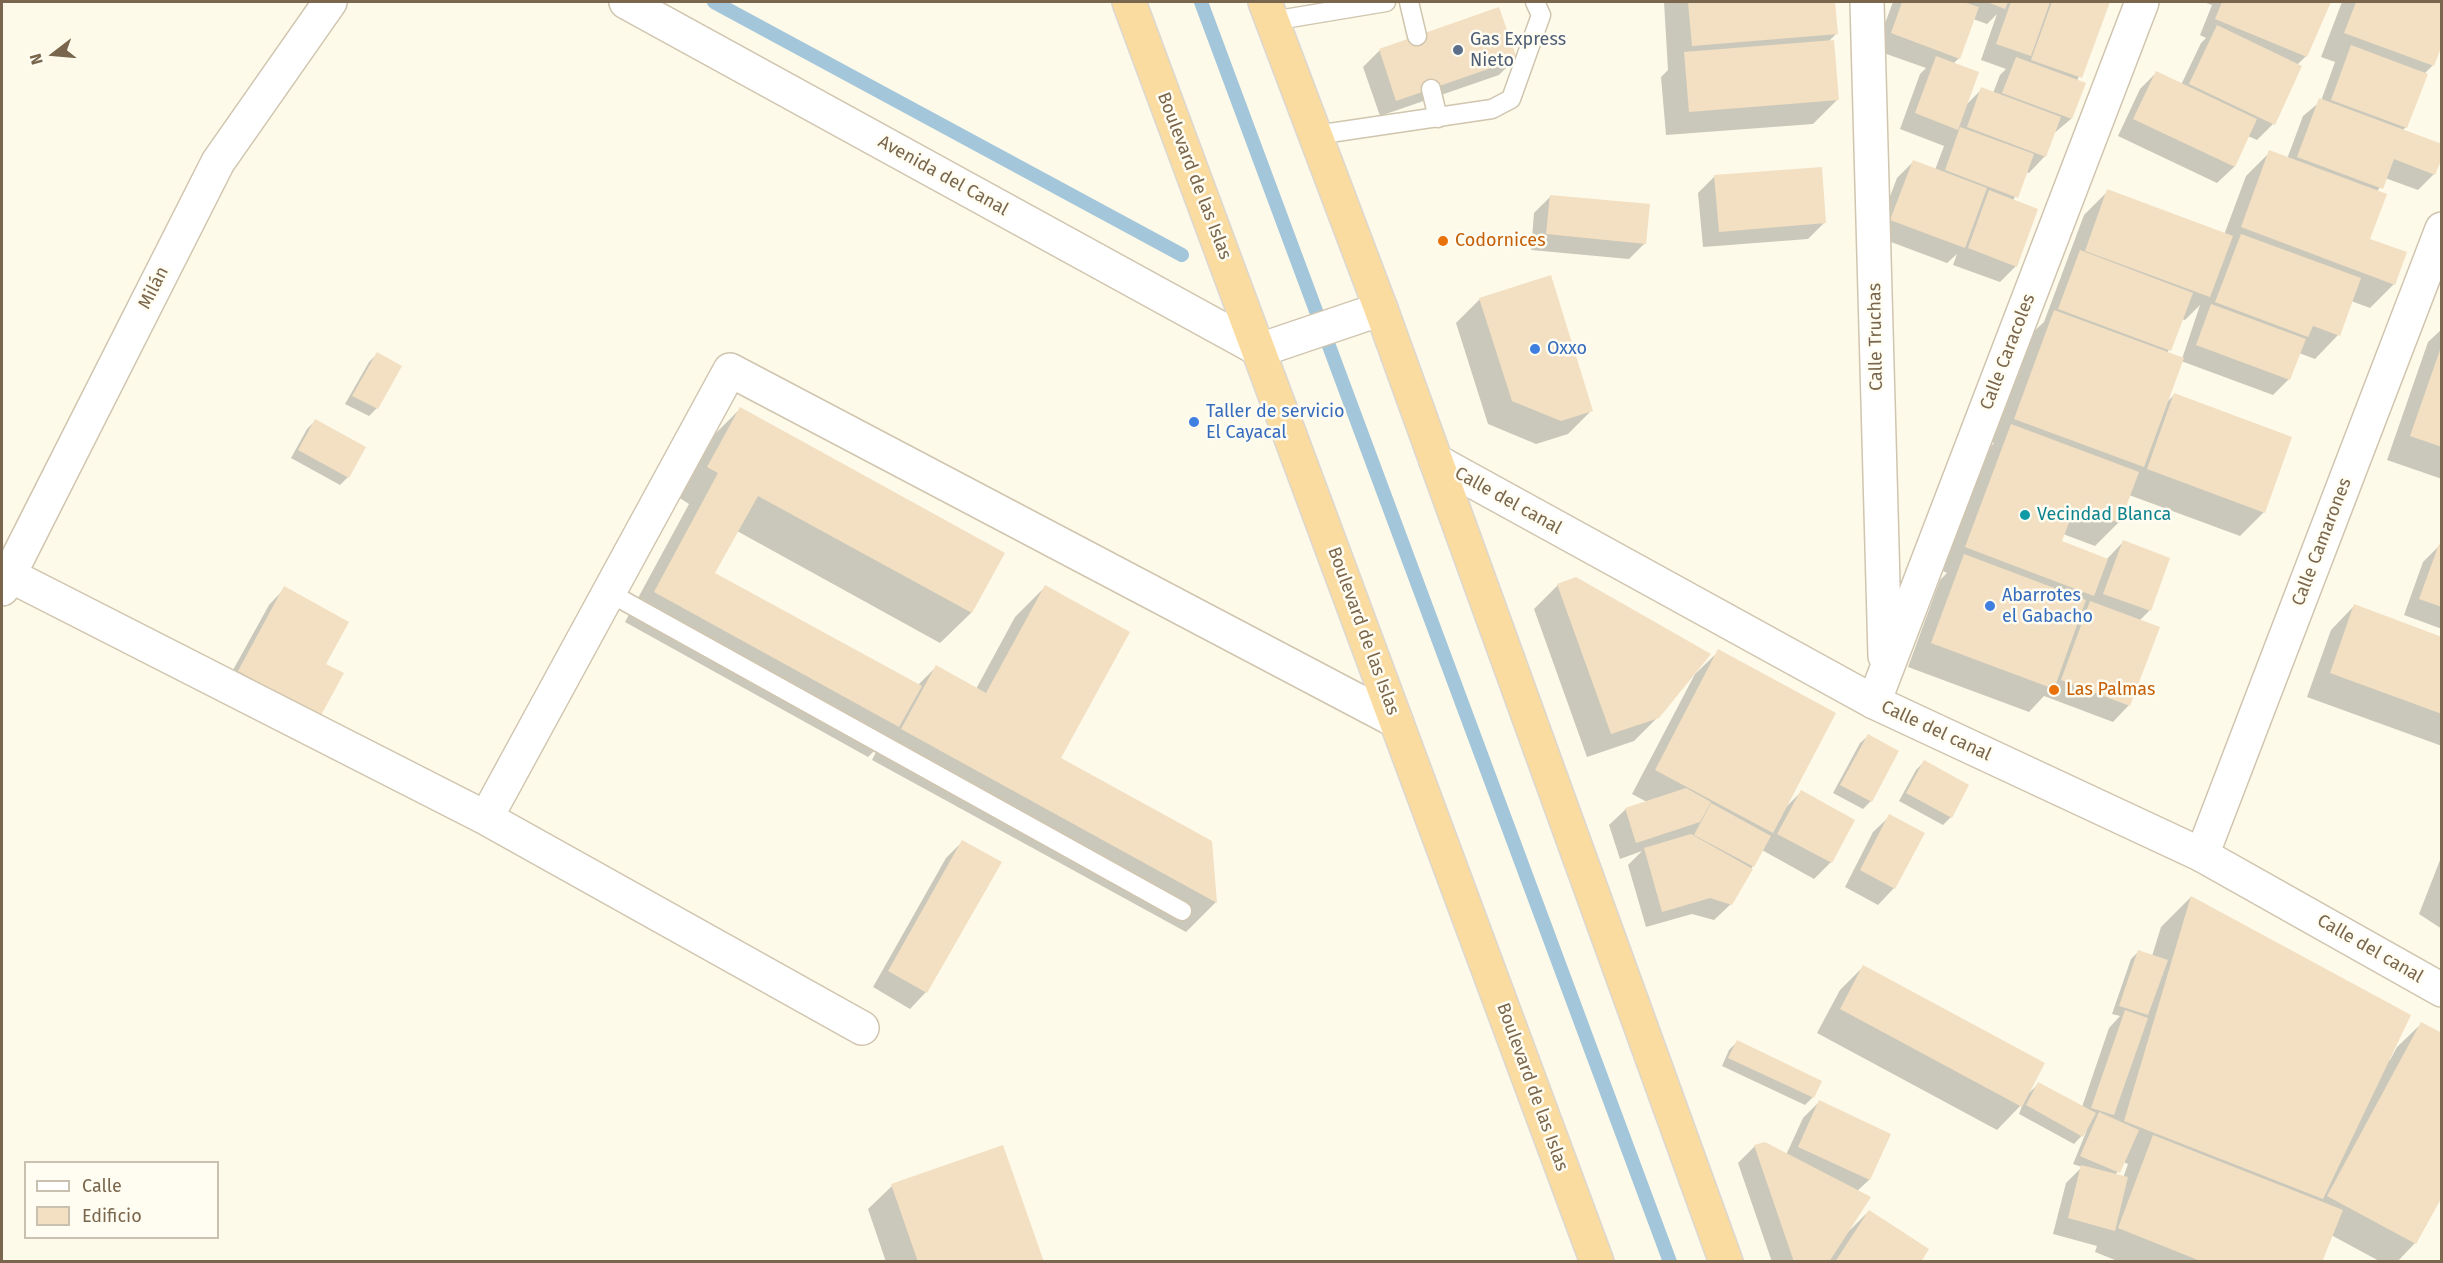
<!DOCTYPE html>
<html>
<head>
<meta charset="utf-8">
<style>
	body { margin:0 }
	#map { position:relative; width:2443px; height:1263px; overflow:hidden; background:#fdfaea; font-family:"Fira Sans",sans-serif }
	canvas { display:block }
	.frame { position:absolute; inset:0; border:3px solid #79664c; pointer-events:none }
	.legend { position:absolute; left:24px; top:1161px; width:195px; height:78px; box-sizing:border-box; background:#fffcf1; border:2px solid #c9c0af; margin:0; padding:8px 10px; list-style:none; font-size:18px; color:#79664c }
	.legend li { display:flex; align-items:center; gap:12px; height:30px }
	.legend b { width:30px; border:2px solid #c9c0af }
	.north { position:absolute; left:24px; top:24px; width:60px; height:60px; -webkit-text-stroke:4px #fffcf1; paint-order:stroke; rotate:254deg; font-size:16px; font-weight:700; line-height:24px; text-align:center; color:#79664c }
	.north::after { content:''; display:block; margin:auto; width:21px; height:27px; background:#79664c; clip-path:polygon(50% 0,100% 100%,50% 72%,0 100%) }
</style>
</head>
<body>
<div id="map">
<canvas width="2443" height="1263"></canvas>
<div class="frame"></div>
<ul class="legend">
<li><b style="height:8px;background:#fff"></b>Calle</li>
<li><b style="height:16px;background:#f3dfc1"></b>Edificio</li>
</ul>
<div class="north">N</div>
</div>
<script>
const context = document.querySelector('canvas').getContext('2d');
context.lineJoin = 'round';
function paint(path, color) { context.fillStyle = color; context.fill(path, 'evenodd'); }
const shape = rows => new Path2D(rows.map(r => 'M' + r).join(''));
function strokePath(path, color, width, dash) { context.strokeStyle = color; context.lineWidth = width; context.lineCap = dash ? 'butt' : 'round'; context.setLineDash(dash || []); context.stroke(path); }
function drawText(font, color, halo, rows, align = 'center') {
  context.font = font + ' "Fira Sans",sans-serif'; context.lineWidth = 5; context.setLineDash([]); context.textBaseline = 'middle'; context.strokeStyle = halo; context.fillStyle = color; for (const [text, x, y, turn = 0] of rows) {
    context.save(); context.translate(x, y); context.rotate((+turn || 0) * Math.PI / 180); context.textAlign = isNaN(turn) ? turn : align; if (halo) context.strokeText(text, 0, 0); context.fillText(text, 0, 0); context.restore();
  }
}
const shadow = shape([
	[1664,2,1834,2,1836,34,1828,42,1837,100,1813,124,1666,135,1661,77,1668,70],
	[1893,2,2108,2,2077,81,2071,119,2053,134,2045,156,2029,173,2026,172,2013,201,2016,266,2000,282,1953,265,1957,254,1947,263,1875,236,1897,178,1913,162,1935,170,1944,146,1900,129,1920,74,1926,68,1875,50],
	[1997,14,1981,60,2006,69,2000,75,1993,93,1982,89,1966,105,1953,64,1959,58,1973,19,1987,24],
	[2203,2,2329,2,2306,56,2297,65,2273,124,2257,140,2248,136,2234,167,2217,183,2118,136,2140,89,2156,73,2181,85,2201,43,2206,38,2200,35,2212,5],
	[2342,2,2442,2,2442,41,2433,65,2424,74,2406,127,2402,131,2434,174,2418,190,2385,178,2377,192,2368,240,2394,284,2370,308,2351,301,2338,335,2315,359,2299,353,2289,379,2273,395,2181,361,2166,403,2174,395,2264,512,2240,536,2129,495,2119,522,2095,546,2063,534,2060,542,2106,560,2123,542,2168,559,2149,611,2139,621,2129,705,2113,722,2044,696,2029,712,1908,667,1940,580,1947,573,1943,571,1988,449,1994,443,1991,442,2030,335,2044,322,2084,215,2108,191,2224,235,2246,176,2270,152,2287,159,2303,116,2321,101,2335,62,2321,57],
	[2200,305,2182,359,2167,354,2182,319,2185,320],
	[1498,9,1516,58,1499,75,1380,116,1363,67,1379,51],
	[1714,177,1824,223,1808,239,1703,247,1698,193],
	[1551,196,1645,243,1629,259,1531,250,1534,213],
	[1480,299,1592,410,1568,434,1536,444,1488,424,1456,323],
	[2442,329,2442,479,2387,460,2428,342],
	[377,354,400,366,377,408,369,416,345,404,369,362],
	[740,409,1003,553,971,613,940,643,737,531,713,573,917,686,936,667,976,689,1015,617,1045,587,1059,759,1211,842,1216,902,1186,932,872,760,879,746,868,757,625,622,689,504,678,497,710,439],
	[315,421,348,477,340,485,291,458,307,429],
	[2439,546,2442,547,2442,629,2404,615,2423,562],
	[1558,585,1658,717,1634,741,1587,757,1534,609],
	[285,588,324,665,319,716,223,688,269,605],
	[2354,606,2442,638,2442,746,2307,697,2331,630],
	[1719,651,1786,807,1801,792,1853,820,1831,862,1814,879,1762,850,1731,904,1714,920,1692,914,1646,927,1628,865,1642,851,1620,859,1609,825,1626,809,1647,802,1632,794,1695,674],
	[1868,736,1871,801,1863,809,1833,793,1860,743],
	[1924,762,1951,817,1943,825,1899,801,1916,770],
	[1890,816,1894,888,1878,905,1845,887,1873,832],
	[962,842,926,992,910,1009,873,987,946,858],
	[2442,855,2442,929,2419,914],
	[2191,897,2388,1059,2390,1060,2397,1047,2421,1024,2442,1193,2415,1243,2397,1262,2381,1262,2331,1235,2321,1262,2120,1262,2095,1252,2097,1246,2053,1234,2066,1183,2082,1167,2073,1164,2087,1130,2074,1144,2019,1114,2023,1103,1997,1130,1817,1033,1840,990,1863,967,2027,1095,2038,1084,2082,1107,2109,1028,2120,1016,2112,1014,2131,959,2139,951,2152,956,2161,927],
	[2123,1162,2128,1164,2123,1178,2115,1176],
	[1737,1042,1813,1097,1805,1105,1722,1066,1729,1050],
	[1819,1102,1889,1135,1869,1180,1856,1192,1847,1233,1869,1211,1919,1262,1772,1262,1738,1163,1755,1146,1786,1155,1803,1118],
	[892,1186,1042,1262,886,1262,868,1209]
]);
const stream = shape([
	[714,2,1182,255],
	[1201,2,1670,1262]
]);
const building = shape([
	[1688,2,1835,2,1838,34,1692,46],
	[1902,2,1963,2,1979,7,1960,59,1891,33],
	[1987,2,2008,2,2005,9],
	[2011,2,2050,2,2031,56,1996,44],
	[2052,2,2110,2,2082,78,2031,60],
	[2222,2,2331,2,2307,57,2215,19],
	[2356,2,2442,2,2442,45,2434,66,2344,33],
	[1499,7,1517,59,1396,101,1379,49],
	[2217,25,2302,66,2275,125,2189,84],
	[1834,40,1839,100,1689,112,1684,52],
	[2351,45,2428,74,2407,128,2331,100],
	[1936,56,1979,72,1958,130,1915,113],
	[2016,57,2086,83,2072,119,2002,93],
	[2156,71,2257,119,2235,167,2133,119],
	[1981,87,2061,117,2046,157,1967,127],
	[2319,98,2442,144,2442,158,2435,175,2394,159,2383,189,2297,157],
	[1960,127,2034,154,2018,198,1945,170],
	[2269,150,2387,194,2370,239,2407,252,2395,285,2241,227],
	[1913,160,1987,188,1965,248,1890,220],
	[1822,167,1826,223,1719,232,1714,175],
	[2107,189,2233,236,2210,297,2085,251],
	[1989,190,2038,209,2017,267,1968,248],
	[1550,195,1650,204,1646,244,1546,234],
	[2241,234,2361,278,2340,336,2313,326,2308,337,2215,302],
	[2080,250,2193,293,2171,351,2058,309],
	[1551,275,1593,411,1561,421,1512,401,1479,298],
	[2211,304,2306,339,2290,380,2196,345],
	[2054,310,2184,358,2144,467,2014,419],
	[2441,347,2442,347,2442,447,2410,436],
	[377,352,402,366,378,409,352,396],
	[2174,393,2292,437,2265,513,2147,469],
	[740,407,1005,553,972,613,758,496,715,573,922,686,899,727,654,592,718,473,707,467],
	[315,419,366,447,349,478,298,450],
	[2011,424,2139,472,2120,523,2075,507,2062,541,2108,559,2094,596,1965,547],
	[2123,540,2170,558,2151,611,2103,594],
	[2439,544,2442,545,2442,607,2419,599],
	[1964,554,2086,600,2054,689,1931,643],
	[1576,577,1711,654,1659,718,1611,734,1557,584],
	[1045,585,1130,632,1061,758,1212,841,1217,903,901,729,936,665,986,693],
	[284,586,349,622,326,664,344,673,320,717,238,671],
	[2090,601,2160,627,2130,706,2061,680],
	[2354,604,2442,637,2442,714,2330,673],
	[1718,649,1836,713,1773,833,1655,770],
	[1868,734,1899,751,1872,802,1840,785],
	[1924,760,1969,785,1952,818,1906,793],
	[1686,788,1711,802,1700,822,1636,843,1625,808],
	[1801,790,1855,820,1832,863,1777,834],
	[1711,803,1771,836,1754,867,1694,835],
	[1889,814,1925,833,1895,889,1860,870],
	[1691,834,1753,869,1732,905,1710,898,1662,912,1644,848],
	[962,840,1002,862,927,993,888,971],
	[2191,896,2411,1015,2323,1199,2124,1121],
	[2138,950,2168,960,2148,1015,2119,1006],
	[1863,965,2045,1063,2022,1107,1840,1009],
	[2125,1010,2148,1018,2114,1115,2091,1108],
	[2421,1022,2442,1033,2442,1197,2416,1244,2327,1196],
	[1737,1040,1822,1081,1814,1098,1728,1058],
	[2038,1082,2096,1113,2083,1137,2026,1105],
	[1819,1100,1891,1134,1870,1180,1798,1147],
	[2099,1112,2139,1130,2120,1173,2080,1156],
	[2153,1135,2343,1210,2322,1262,2203,1262,2118,1228],
	[1765,1142,1871,1197,1829,1262,1794,1262,1754,1145],
	[1003,1145,1044,1262,918,1262,891,1184],
	[2081,1165,2128,1177,2115,1231,2068,1218],
	[1869,1210,1929,1249,1921,1262,1835,1262]
]);
const service = shape([
	[1409,2,1417,36],
	[1272,21,1386,2],
	[1431,89,1438,118],
	[1316,135,1492,109,1511,99,1541,15,1535,2],
	[608,592,1182,911]
]);
const minor = shape([
	[1867,2,1885,656],
	[9,575,486,818,862,1028],
	[2,589,218,162,330,2],
	[1874,702,2142,2],
	[486,818,730,370,1396,721],
	[2202,855,2442,229]
]);
const tertiary = shape([
	[626,2,1260,350,1381,309],
	[1436,461,1874,702,2202,855,2442,990]
]);
const trunk = shape([
	[1129,2,1597,1262],
	[1265,2,1381,309,1726,1262]
]);
const markers = [
	[1458,50,6,"#5c6f8a"],
	[1443,241,6,"#e8710a"],
	[1535,349,6,"#3f7fe0"],
	[1194,422,6,"#3f7fe0"],
	[2025,515,6,"#0f9aa8"],
	[1990,606,6,"#3f7fe0"],
	[2054,690,6,"#e8710a"]
];
const serviceNames = [
	["Gas Express",1470,40],
	["Nieto",1470,61]
];
const streetNames = [
	["Avenida del Canal",943,176,29],
	["Boulevard de las Islas",1194,176,69],
	["Milán",154,288,-63],
	["Calle Truchas",1876,337,-91],
	["Calle Caracoles",2008,352,-69],
	["Calle del canal",1508,501,29],
	["Calle Camarones",2322,542,-69],
	["Boulevard de las Islas",1363,631,70],
	["Calle del canal",1936,731,25],
	["Calle del canal",2370,949,30],
	["Boulevard de las Islas",1532,1087,70]
];
const foodNames = [
	["Codornices",1455,241],
	["Las Palmas",2066,690]
];
const shopNames = [
	["Oxxo",1547,349],
	["Taller de servicio",1206,412],
	["El Cayacal",1206,433],
	["Abarrotes",2002,596],
	["el Gabacho",2002,617]
];
const cultureNames = [
	["Vecindad Blanca",2037,515]
];
paint(shadow, '#0003');
strokePath(stream, '#a3c6da', 14);
paint(building, '#f3dfc1');
strokePath(service, '#d0c5ae', 21);
strokePath(minor, '#d0c5ae', 36);
strokePath(tertiary, '#d0c5ae', 36);
strokePath(trunk, '#dcd7d0', 36);
strokePath(service, '#fff', 18);
strokePath(minor, '#fff', 33);
strokePath(tertiary, '#fff', 33);
strokePath(trunk, '#fadca1', 33);
for (const [x, y, r, color] of markers) { const dot = new Path2D(); dot.arc(x, y, r, 0, 2 * Math.PI); context.fillStyle = color; context.fill(dot); strokePath(dot, '#fffcf1', 2); }
drawText('18px', '#4e5e75', '#fffcf1', serviceNames, 'left');
drawText('18px', '#79664c', '#fffcf1', streetNames);
drawText('18px', '#c56008', '#fffcf1', foodNames, 'left');
drawText('18px', '#366cbe', '#fffcf1', shopNames, 'left');
drawText('18px', '#0d838f', '#fffcf1', cultureNames, 'left');
</script>
</body>
</html>
